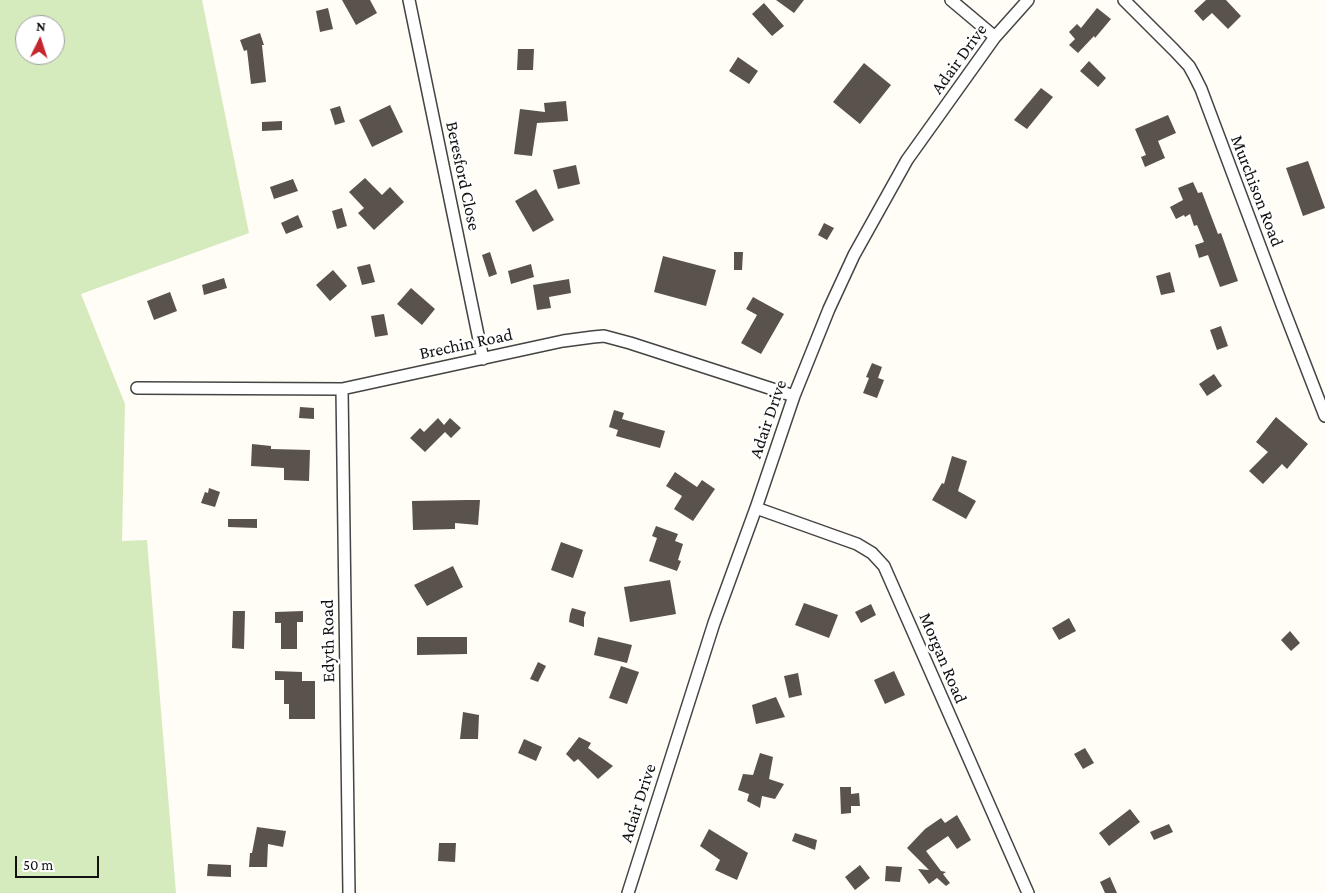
<!DOCTYPE html>
<html>
<head>
<meta charset="utf-8">
<style>
	body { margin:0 }
	#map { position:relative; width:1325px; height:893px; overflow:hidden; background:#fffdf5; font-family:"Crimson Pro",serif }
	canvas { display:block }
	.north { position:absolute; left:15px; top:15px; width:50px; height:50px; box-sizing:border-box; background:#fff; border:1px solid #a0a0a0; border-radius:50%; rotate:4deg; font-size:14px; font-weight:700; line-height:20px; text-align:center; color:#111 }
	.north::after { content:''; display:block; margin:auto; width:18px; height:22px; background:#c4262e; clip-path:polygon(50% 0,100% 100%,50% 72%,0 100%) }
	.scale { position:absolute; left:15px; top:856px; width:84px; height:22px; box-sizing:border-box; border:2px solid #111; border-top:0; padding-left:6px; font-size:15px; line-height:18px; white-space:nowrap; color:#111; -webkit-text-stroke:4px #fff; paint-order:stroke }
</style>
</head>
<body>
<div id="map">
<canvas width="1325" height="893"></canvas>
<div class="north">N</div>
<div class="scale">50 m</div>
</div>
<script>
const context = document.querySelector('canvas').getContext('2d');
context.lineJoin = 'round';
function paint(path, color) { context.fillStyle = color; context.fill(path, 'evenodd'); }
const shape = rows => new Path2D(rows.map(r => 'M' + r).join(''));
function strokePath(path, color, width, dash) { context.strokeStyle = color; context.lineWidth = width; context.lineCap = dash ? 'butt' : 'round'; context.setLineDash(dash || []); context.stroke(path); }
function drawText(font, color, halo, rows, align = 'center') {
  context.font = font + ' "Crimson Pro",serif'; context.lineWidth = 5; context.setLineDash([]); context.textBaseline = 'middle'; context.strokeStyle = halo; context.fillStyle = color; for (const [text, x, y, turn = 0] of rows) {
    context.save(); context.translate(x, y); context.rotate((+turn || 0) * Math.PI / 180); context.textAlign = isNaN(turn) ? turn : align; if (halo) context.strokeText(text, 0, 0); context.fillText(text, 0, 0); context.restore();
  }
}
const green = shape([
	[0,0,202,0,249,233,81,294,125,404,122,541,147,540,176,893,0,893],
	[25,25,55,25,55,55,25,55]
]);
const building = shape([
	[342,0,370,0,377,13,356,25],
	[776,0,804,0,794,13],
	[1206,0,1226,0,1241,16,1228,29,1212,13,1203,21,1194,11],
	[764,3,784,26,772,36,752,14],
	[328,8,333,29,320,32,316,11],
	[1097,8,1111,19,1095,38,1094,36,1078,53,1069,45,1075,39,1069,32,1077,24,1081,28],
	[260,33,264,45,262,45,266,82,251,84,247,50,244,51,240,40],
	[518,49,534,49,533,70,517,70],
	[738,57,758,71,749,84,729,71],
	[1089,61,1106,78,1098,87,1080,71],
	[864,63,891,85,860,124,833,102],
	[1041,88,1053,97,1027,129,1014,120],
	[566,101,568,121,537,123,532,156,514,154,520,109,545,112,544,103],
	[390,105,403,132,372,147,359,120],
	[340,106,345,122,335,125,330,109],
	[1168,115,1176,133,1158,141,1165,158,1145,167,1141,157,1146,155,1135,129],
	[282,121,282,130,262,131,262,122],
	[1308,161,1325,208,1303,216,1286,168],
	[576,165,580,184,558,189,553,170],
	[365,178,382,195,390,187,404,202,374,230,358,213,364,208,349,192],
	[293,179,298,191,274,199,270,187],
	[1193,182,1198,193,1202,192,1218,234,1221,233,1238,281,1220,287,1208,255,1199,258,1195,245,1204,242,1197,225,1194,226,1190,214,1185,217,1184,215,1176,219,1170,207,1183,200,1178,188],
	[536,189,554,220,533,232,515,201],
	[342,208,347,226,337,229,332,211],
	[298,215,303,227,286,234,281,223],
	[824,223,834,228,827,240,818,235],
	[490,252,497,274,489,277,482,255],
	[734,252,743,252,742,270,734,270],
	[663,256,716,270,706,306,654,292],
	[370,264,375,282,362,285,357,267],
	[531,264,534,277,511,284,508,271],
	[333,270,347,286,330,301,316,285],
	[1170,272,1175,292,1161,295,1156,276],
	[224,278,227,288,204,295,202,285],
	[569,279,571,293,549,297,551,308,537,310,533,285],
	[411,288,435,309,422,325,397,304],
	[170,292,177,311,154,320,147,301],
	[753,297,784,314,761,354,741,343,757,315,746,309],
	[384,314,388,335,375,337,371,316],
	[1221,326,1228,346,1217,350,1210,330],
	[872,363,882,367,878,378,884,380,877,398,863,393,869,378,866,377],
	[1214,374,1222,386,1207,396,1199,384],
	[300,407,314,408,314,419,299,418],
	[614,410,624,413,622,419,665,431,660,448,616,436,618,430,609,427],
	[1276,417,1308,444,1287,469,1282,464,1263,484,1249,471,1268,452,1256,442],
	[438,418,444,425,450,418,461,428,451,438,445,432,425,452,410,438,420,428,424,432],
	[252,444,271,446,271,449,310,450,309,481,284,480,284,468,251,466],
	[952,456,967,461,958,491,976,501,966,519,932,500,942,483,944,484],
	[675,472,697,487,702,480,715,489,693,521,674,509,682,496,666,486],
	[209,488,220,492,215,507,201,503,205,492,208,493],
	[467,500,480,500,478,525,455,523,455,529,413,530,412,501],
	[228,519,257,519,257,528,228,527],
	[656,526,678,534,675,541,683,544,678,560,681,561,677,571,649,561,657,538,652,536],
	[561,542,583,550,573,578,551,570],
	[453,566,463,587,427,606,414,585],
	[670,580,676,614,630,622,624,587],
	[804,603,838,615,829,638,795,625],
	[871,604,876,615,861,623,855,612],
	[572,608,586,612,584,618,584,627,569,622,570,614],
	[233,611,245,611,244,649,232,648],
	[303,611,303,622,297,622,297,649,281,649,281,623,275,623,275,612],
	[1069,618,1076,631,1059,640,1052,628],
	[1290,631,1300,643,1291,651,1281,640],
	[417,637,467,637,467,654,417,655],
	[598,637,632,645,627,663,594,655],
	[538,662,546,666,538,682,530,679],
	[621,666,639,672,627,704,609,698],
	[275,671,302,672,302,681,315,681,315,719,289,719,289,704,284,704,284,680,275,680],
	[894,671,905,695,885,704,874,680],
	[798,673,802,695,789,698,784,676],
	[776,697,785,717,756,724,752,705],
	[463,712,479,715,478,739,460,739],
	[579,737,591,743,588,748,613,766,598,779,578,759,574,762,566,754],
	[524,739,542,747,536,761,518,753],
	[1085,748,1094,763,1083,769,1074,754],
	[760,753,773,757,769,779,784,784,775,799,762,796,760,808,747,801,749,794,738,790,743,774,753,775],
	[840,787,851,787,851,794,859,793,860,806,851,806,851,813,841,814],
	[1130,809,1140,822,1109,846,1099,833],
	[957,815,971,840,957,849,948,836,926,851,941,871,946,872,943,874,950,883,946,886,937,878,929,884,918,869,929,870,907,848,925,829,941,818,945,823],
	[1169,824,1173,832,1154,840,1150,832],
	[257,827,286,831,283,847,268,844,267,867,249,867,250,853,252,853],
	[709,829,748,853,737,880,715,870,720,860,700,846],
	[795,833,817,840,815,850,792,841],
	[439,843,456,843,455,862,438,861],
	[208,864,231,865,231,877,207,876],
	[860,865,870,878,855,890,845,877],
	[886,866,902,867,900,882,885,881],
	[1110,877,1117,893,1105,893,1100,882]
]);
const minor = shape([
	[409,0,483,359],
	[951,0,995,37],
	[1124,0,1174,50,1189,66,1194,75,1201,89,1282,305,1325,416],
	[137,388,342,389,563,341,593,337,604,336,630,343,794,396],
	[342,389,349,893],
	[756,508,857,544,872,553,884,566,1028,893],
	[628,893,714,623,756,508,794,396,829,309,854,255,907,160,995,37,1028,0]
]);
const streetNames = [
	["Adair Drive",959,59,-54],
	["Beresford Close",463,176,78],
	["Murchison Road",1257,191,69],
	["Brechin Road",466,344,-12],
	["Adair Drive",768,419,-71],
	["Edyth Road",328,641,-91],
	["Morgan Road",943,658,67],
	["Adair Drive",638,803,-72]
];
paint(green, '#d5ebbd');
paint(building, '#5a524d');
strokePath(minor, '#444', 14);
strokePath(minor, '#fff', 11);
drawText('18px', '#111', '#fff', streetNames);
</script>
</body>
</html>
